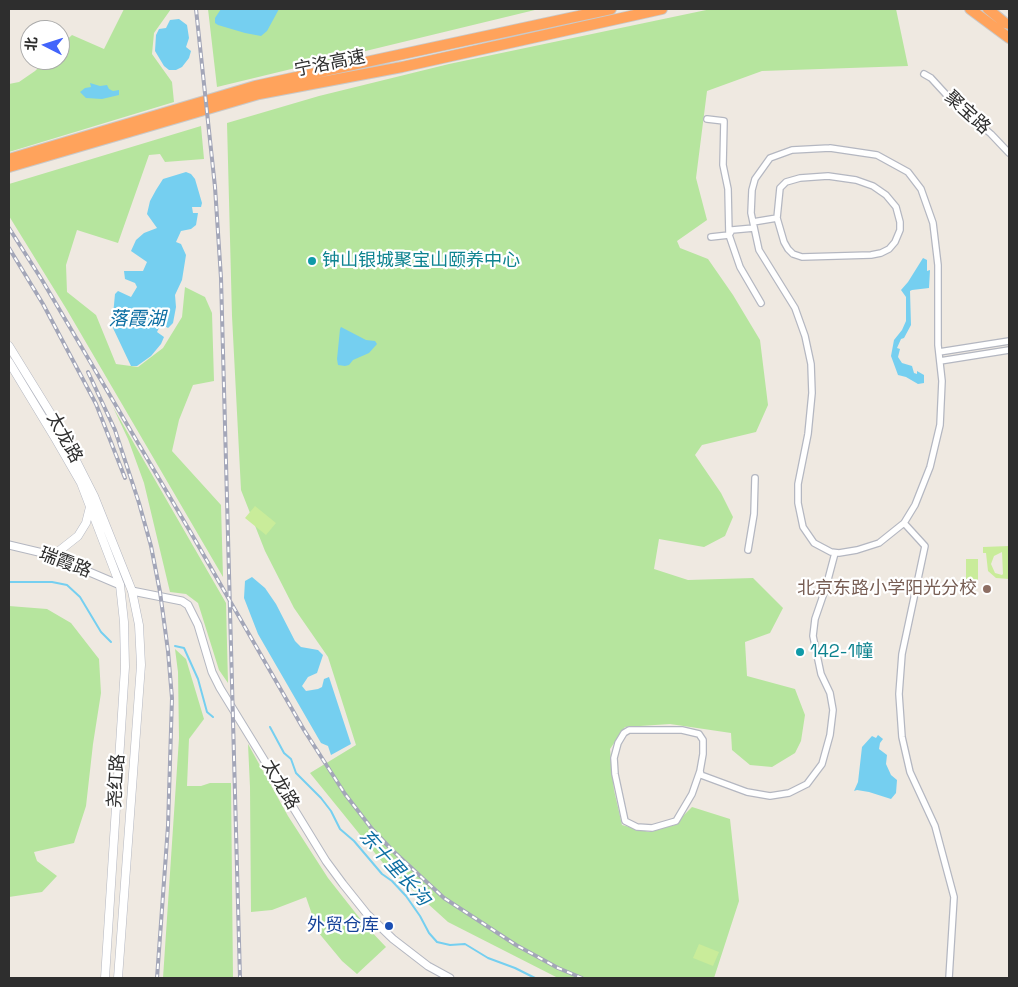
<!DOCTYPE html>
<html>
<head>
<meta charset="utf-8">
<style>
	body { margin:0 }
	#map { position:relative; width:1018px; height:987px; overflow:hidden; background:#efe9e1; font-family:"Space Grotesk","Noto Sans SC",sans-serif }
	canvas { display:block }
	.frame { position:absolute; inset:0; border:10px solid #2e2e2e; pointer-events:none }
	.north { position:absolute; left:20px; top:20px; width:50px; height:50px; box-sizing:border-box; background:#fff; border:1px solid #ababab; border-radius:50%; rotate:275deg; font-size:14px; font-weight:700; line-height:20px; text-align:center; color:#2e2e2e }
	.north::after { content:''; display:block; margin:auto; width:18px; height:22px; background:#4264fb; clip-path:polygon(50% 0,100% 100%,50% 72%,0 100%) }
</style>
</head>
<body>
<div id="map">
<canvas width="1018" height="987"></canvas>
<div class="frame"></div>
<div class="north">北</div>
</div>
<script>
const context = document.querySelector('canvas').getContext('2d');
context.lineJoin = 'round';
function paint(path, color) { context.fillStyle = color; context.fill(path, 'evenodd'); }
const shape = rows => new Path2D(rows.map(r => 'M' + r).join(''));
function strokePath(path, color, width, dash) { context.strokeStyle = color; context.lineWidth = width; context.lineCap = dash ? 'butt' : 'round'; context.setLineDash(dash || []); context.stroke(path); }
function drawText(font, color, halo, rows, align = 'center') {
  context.font = font + ' "Space Grotesk","Noto Sans SC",sans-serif'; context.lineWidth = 4.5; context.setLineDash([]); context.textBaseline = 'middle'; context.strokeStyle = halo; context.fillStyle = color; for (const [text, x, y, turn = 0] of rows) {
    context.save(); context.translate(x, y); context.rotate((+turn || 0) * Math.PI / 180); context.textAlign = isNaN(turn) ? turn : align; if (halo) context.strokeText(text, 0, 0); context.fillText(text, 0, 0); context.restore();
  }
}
const green = shape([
	[124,9,171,9,154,33,152,54,172,82,174,102,9,152,9,84,19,82,35,71,46,60,60,60,60,46,72,35,104,49],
	[208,9,539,9,217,87],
	[711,9,896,9,908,66,762,71,707,91,696,178,707,220,677,241,680,248,708,259,733,295,760,340,768,405,756,432,702,445,695,455,721,493,733,517,725,536,704,547,659,539,654,569,688,580,753,578,783,608,770,633,745,642,747,676,795,689,805,715,801,741,795,753,772,767,750,765,732,750,731,733,670,724,625,727,610,749,614,790,622,825,649,832,674,825,692,807,730,819,739,901,714,978,558,978,448,922,383,863,310,773,356,745,328,657,294,608,265,551,241,490,232,316,227,123,319,96,449,64],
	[201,126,204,159,165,162,160,154,149,155,118,243,77,230,66,265,67,292,96,315,116,364,138,367,163,348,182,317,185,287,205,297,212,313,214,381,193,385,179,420,172,451,221,505,223,577,67,310,9,216,9,184],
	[113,407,226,603,228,683,219,670,198,603,186,594,170,592,144,483,128,439],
	[9,606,47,609,71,623,99,659,101,693,93,744,86,806,74,843,34,852,37,861,57,876,42,892,9,897],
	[175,649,186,659,204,719,189,739,187,786,201,786,210,783,231,783,233,978,163,978,179,738,178,672],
	[248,744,288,816,328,878,365,925,386,947,357,974,342,961,318,932,306,897,272,910,251,912,250,787]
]);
const pitch = shape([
	[255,506,276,523,266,535,245,518],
	[1009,546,1009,579,996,578,988,571,986,553,983,553,983,547],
	[1002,552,1003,574,1002,575,995,573,991,564,994,556],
	[966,559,978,559,978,582,966,582],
	[699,944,719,952,713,966,693,958]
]);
const water = shape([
	[221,9,279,9,267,31,261,36,245,33,218,25,215,23,215,18],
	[179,19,187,25,189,38,186,47,191,51,189,58,182,67,176,70,169,70,164,66,155,51,156,35,159,29,166,28,170,20],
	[90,83,100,86,107,85,109,89,113,91,119,90,119,95,102,99,86,98,80,92,85,88,91,87],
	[186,172,191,174,195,179,202,203,201,207,192,207,193,213,198,213,196,225,191,229,181,231,176,242,181,244,186,255,182,280,175,295,176,307,173,323,168,328,161,324,157,332,164,337,161,344,151,356,137,366,131,366,112,326,115,294,118,291,131,297,137,287,135,283,125,279,124,271,143,271,147,262,131,251,136,240,144,233,157,228,147,214,150,201,156,190,163,179],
	[923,258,927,260,927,271,930,270,929,288,912,290,910,291,911,325,904,338,901,339,897,348,900,349,898,357,902,363,912,366,914,373,917,374,917,371,924,375,924,383,918,384,906,377,898,375,891,356,894,340,902,330,906,321,906,297,901,290,908,282],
	[341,327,366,340,375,341,377,344,369,353,353,360,349,365,345,366,338,365,337,359,340,329],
	[252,577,265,588,276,604,295,641,301,647,318,650,323,655,317,673,308,677,302,686,306,691,318,689,322,687,324,679,329,677,351,744,331,755,328,746,321,743,258,634,244,598,245,581],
	[878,735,883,739,880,743,879,749,887,755,886,764,891,775,897,780,896,793,891,799,869,792,857,790,854,791,858,782,862,747,872,736,876,738]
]);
const stream = shape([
	[9,582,52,582,67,585,80,597,101,632,111,642],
	[175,646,184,648,198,679,207,712,213,717],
	[270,727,284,753,291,759,296,773,321,798,331,811,340,829,354,841,382,874,392,881,406,896,420,916,429,933,437,942,450,945,465,944,488,958,515,968,535,978]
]);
const minor = shape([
	[924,74,931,78,953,102,991,134,1009,153],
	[707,119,724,121,723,165,728,189,729,235,740,267,761,303],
	[830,148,877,155,908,172,921,189,933,223,938,265,938,345,942,381,940,425,930,467,915,505,904,523,879,543,857,550,839,553,831,552,814,543,803,527,798,503,798,484,808,434,812,393,811,364,805,336,795,308,759,250,751,213,752,190,755,179,770,158,792,150,830,148],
	[753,222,777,218,784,242,788,249,793,254,802,257,871,255,881,253,889,249,895,242,900,230,900,222,896,207,886,195,873,186,856,180,828,176,800,178,786,182,780,188,777,218],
	[711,237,729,235,732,230,754,228],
	[939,352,1009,341],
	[940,361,1009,350],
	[904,523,925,546,902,654,899,694,902,737,910,772,935,826,954,897,949,978],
	[748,550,754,514,755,478],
	[700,771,692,794,676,821,652,828,637,827,625,821,615,774,614,758,618,743,624,733,629,730,682,730,699,734,703,740,703,754,700,771,701,775,747,792,770,796,789,793,807,784,822,764,830,735,833,710,830,693,821,674,813,636,815,619,826,587,835,553]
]);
const tertiary = shape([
	[9,545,47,554,120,585],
	[132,591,182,601,188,605,198,625,212,672,220,688,326,861,343,884,367,914,393,939,428,966,450,978]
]);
const secondary = shape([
	[9,346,59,427,94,496,132,591,139,625,141,665,118,978],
	[9,362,55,438,81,483,120,585,124,622,125,667,105,978],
	[47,554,59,551,78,536,86,523,90,507]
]);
const motorway = shape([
	[970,9,1009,38],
	[988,9,1005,23,1009,24],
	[9,159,255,86,611,9],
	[9,167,259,94,402,67,662,9]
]);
const rail = shape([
	[196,9,215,187,221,278,240,978],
	[9,228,42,280,191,533,304,730,345,794,372,829,392,850,444,898,516,945,558,968,582,978],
	[9,248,43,304,96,404,125,478],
	[88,372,115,430,139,503,151,546,160,592,168,651,172,698,168,826,157,978]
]);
const markers = [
	[312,261,5,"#0f9aa8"],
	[987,589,5,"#8d6e63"],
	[800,652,5,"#0f9aa8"],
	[389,926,5,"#1a4fb4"]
];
const streetNames = [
	["宁洛高速",330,64,-11],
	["聚宝路",967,113,42],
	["太龙路",64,438,61],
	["瑞霞路",65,563,21],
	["尧红路",117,781,-86],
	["太龙路",280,785,59]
];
const cultureNames = [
	["钟山银城聚宝山颐养中心",322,261],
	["142-1幢",810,652]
];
const educationNames = [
	["北京东路小学阳光分校",977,589]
];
const transitNames = [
	["外贸仓库",379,926]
];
const waterNames = [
	["落霞湖",137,320],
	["东十里长沟",394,868,48]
];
paint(green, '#b6e59e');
paint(pitch, '#c9ec9a');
paint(water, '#75cff0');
strokePath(stream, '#75cff0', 2);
strokePath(minor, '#b4b7c1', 8);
strokePath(tertiary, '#b4b7c1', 9);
strokePath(secondary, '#b4b7c1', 9);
strokePath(motorway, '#c9c9c9', 12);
strokePath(minor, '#fff', 5.5);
strokePath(tertiary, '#fff', 7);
strokePath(secondary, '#fff', 8);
strokePath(motorway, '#ffa35c', 10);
strokePath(rail, '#a3a6b8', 4);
strokePath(rail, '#fff', 2, [5.5]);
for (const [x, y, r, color] of markers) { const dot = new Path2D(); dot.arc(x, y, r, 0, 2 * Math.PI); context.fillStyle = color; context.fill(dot); strokePath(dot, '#fff', 2); }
drawText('18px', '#2e2e2e', '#fff', streetNames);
drawText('18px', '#0d838f', '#fff', cultureNames, 'left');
drawText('18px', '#785e54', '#fff', educationNames, 'right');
drawText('18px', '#164399', '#fff', transitNames, 'right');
drawText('italic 19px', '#0d6fa3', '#fff', waterNames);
</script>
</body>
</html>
